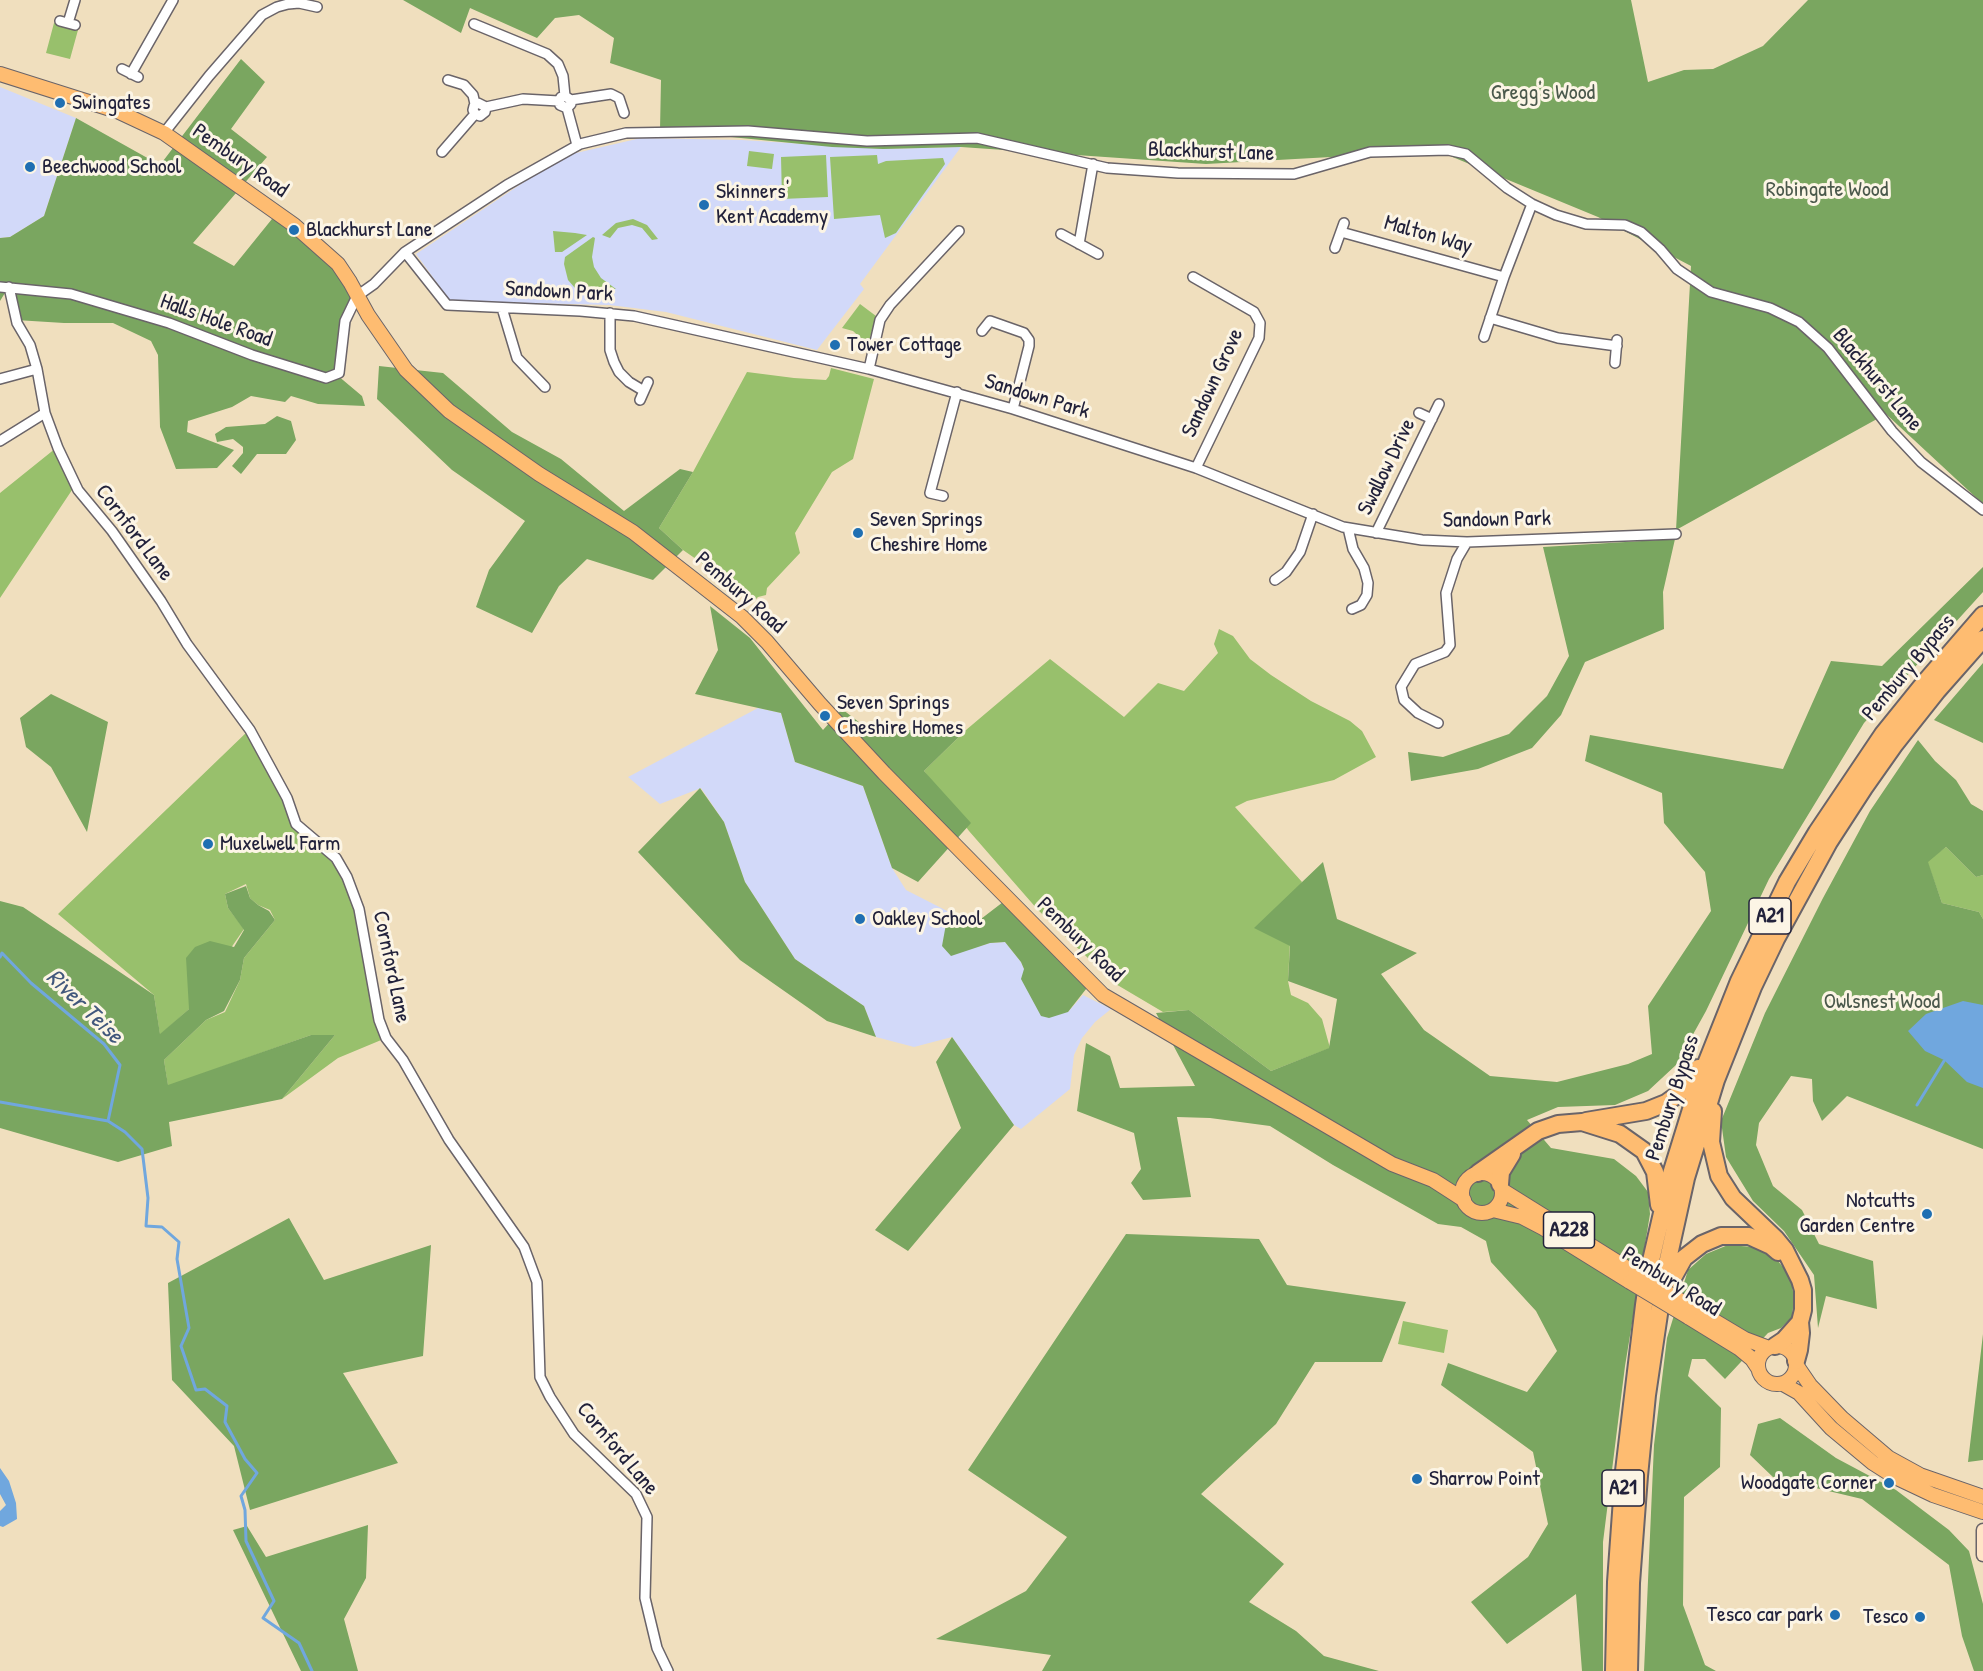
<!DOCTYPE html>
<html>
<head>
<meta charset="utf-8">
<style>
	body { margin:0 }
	canvas { display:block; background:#f0dfbe }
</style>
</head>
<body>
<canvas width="1983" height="1671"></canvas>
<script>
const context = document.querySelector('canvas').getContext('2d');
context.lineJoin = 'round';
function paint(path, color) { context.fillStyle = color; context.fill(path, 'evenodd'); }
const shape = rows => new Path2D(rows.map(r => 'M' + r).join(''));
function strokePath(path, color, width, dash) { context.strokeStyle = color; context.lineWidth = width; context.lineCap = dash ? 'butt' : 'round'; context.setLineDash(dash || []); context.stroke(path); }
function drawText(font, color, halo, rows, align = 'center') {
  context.font = font + ' "Patrick Hand",sans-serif'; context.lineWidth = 6; context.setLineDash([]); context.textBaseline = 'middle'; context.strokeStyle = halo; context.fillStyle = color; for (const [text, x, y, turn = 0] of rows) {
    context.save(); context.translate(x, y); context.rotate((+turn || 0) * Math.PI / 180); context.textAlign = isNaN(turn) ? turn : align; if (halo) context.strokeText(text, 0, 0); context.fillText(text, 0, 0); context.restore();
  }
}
const built = shape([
	[0,87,76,118,44,216,10,237,0,238],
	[641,138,742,140,883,149,961,147,860,284,864,289,817,350,666,312,609,305,450,301,416,254,563,156],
	[758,708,781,713,795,762,863,786,892,868,906,890,953,914,946,924,951,955,990,943,1005,942,1021,962,1024,969,1068,1012,1083,995,1111,1009,1095,1022,1082,1038,1074,1055,1070,1089,1021,1129,1014,1125,952,1037,914,1047,876,1037,864,1006,795,959,745,882,724,822,701,788,660,804,628,777]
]);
const green = shape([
	[54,23,78,30,70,59,46,53],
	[749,151,774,154,772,169,747,166],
	[826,155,828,197,782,199,781,157],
	[877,155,878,164,886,161,943,158,945,164,896,233,885,238,880,215,834,219,830,157],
	[633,219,647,225,658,239,652,240,642,228,632,225,618,228,610,238,602,235,616,223],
	[553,231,575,233,587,235,562,252,555,252],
	[593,237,595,238,592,257,594,267,601,278,616,289,575,288,568,280,564,264,565,257],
	[860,304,876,316,868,345,853,331,842,328],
	[831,368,874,379,853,459,832,472,795,533,800,553,767,588,766,595,758,597,755,600,683,550,659,528,693,472,747,372,794,378,826,380,829,376],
	[56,448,74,487,0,598,0,493],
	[1219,629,1233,636,1250,659,1271,675,1311,701,1350,721,1362,731,1376,757,1334,780,1247,801,1235,807,1302,882,1292,903,1288,981,1291,995,1308,1003,1322,1019,1330,1048,1271,1071,1189,1010,1163,1012,1114,983,1038,910,969,831,924,771,966,730,1050,659,1124,717,1158,683,1184,691,1218,653,1214,644],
	[249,730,296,824,336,858,347,877,386,1038,338,1058,282,1099,335,1035,311,1035,168,1086,164,1060,206,1020,225,1012,240,980,244,958,275,920,270,910,258,905,250,898,246,884,225,894,228,908,244,929,189,1009,160,1035,154,995,58,914],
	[1946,847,1976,877,1983,875,1983,919,1979,912,1942,903,1927,861],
	[1403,1321,1448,1330,1444,1353,1398,1344]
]);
const forest = shape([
	[403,0,1631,0,1648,82,1684,70,1713,69,1763,46,1808,0,1983,0,1983,504,1886,414,1676,530,1691,266,1598,217,1438,151,1206,164,961,147,883,149,832,147,660,130,661,80,610,63,614,38,579,15,555,18,537,38,470,8,461,33],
	[241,59,265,82,231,129,267,157,193,243,234,266,276,214,321,252,352,291,337,375,362,396,365,406,318,404,291,396,285,402,251,396,232,407,188,421,187,432,234,450,217,468,176,469,160,427,158,355,151,341,113,323,64,323,16,320,8,288,0,301,0,238,10,237,44,216,76,118,160,165],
	[379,366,443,373,512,432,561,459,624,511,680,469,693,472,659,528,683,550,653,580,587,559,559,586,532,633,476,607,489,570,525,521,452,470,377,399],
	[277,416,291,421,296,440,286,454,257,454,241,474,232,466,243,453,243,447,233,439,217,442,215,434,226,427,265,424],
	[1675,539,1663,592,1664,629,1585,662,1561,715,1532,748,1478,769,1411,781,1408,752,1443,757,1509,734,1547,696,1569,656,1543,547],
	[1983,567,1983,592,1864,723,1769,879,1706,1011,1676,1065,1648,1091,1615,1105,1558,1107,1527,1120,1551,1148,1614,1159,1636,1176,1648,1192,1650,1214,1625,1366,1603,1542,1603,1671,1582,1671,1576,1594,1507,1644,1471,1602,1528,1557,1548,1524,1533,1452,1441,1385,1448,1363,1527,1392,1557,1351,1536,1311,1491,1262,1486,1241,1461,1227,1438,1224,1333,1165,1270,1126,1210,1118,1177,1117,1191,1197,1143,1200,1131,1183,1141,1169,1134,1133,1077,1111,1086,1043,1110,1056,1120,1088,1195,1086,1156,1013,1189,1010,1271,1071,1329,1048,1337,999,1288,981,1290,946,1254,928,1323,862,1337,919,1417,953,1381,974,1424,1030,1490,1076,1557,1082,1628,1064,1652,1054,1648,1006,1711,911,1705,872,1664,823,1662,793,1585,761,1590,735,1783,769,1831,661,1882,666],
	[710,606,750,638,823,730,842,709,869,730,966,730,924,771,971,823,918,882,892,868,863,786,795,762,781,713,695,694,718,650],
	[1983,663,1983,743,1934,720],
	[51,694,108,722,87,832,51,767,26,747,20,718],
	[1918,740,1935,761,1956,780,1971,804,1983,811,1983,875,1976,877,1946,847,1928,862,1942,903,1979,912,1983,919,1983,1149,1847,1096,1822,1121,1813,1101,1812,1079,1791,1076,1759,1123,1756,1145,1773,1186,1802,1210,1819,1244,1873,1261,1877,1309,1826,1296,1818,1328,1814,1275,1784,1231,1753,1201,1726,1157,1721,1121,1765,1013,1823,898,1870,811],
	[700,788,724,822,745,882,795,959,864,1006,876,1037,827,1021,740,960,638,852],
	[246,886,250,898,258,905,269,911,275,920,244,958,240,980,224,1011,206,1020,164,1060,168,1085,311,1035,335,1035,282,1099,169,1122,172,1146,118,1162,0,1128,0,901,23,907,154,995,160,1034,189,1009,186,958,195,947,210,941,234,947,244,930,228,908,225,894],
	[1007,899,1090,984,1068,1012,1049,1018,1041,1016,1021,979,1024,969,1021,962,1005,942,990,943,951,956,942,946,946,924,953,914,968,922,977,922],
	[952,1037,1014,1125,908,1251,875,1230,961,1128,936,1062],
	[289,1218,324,1280,431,1245,423,1356,343,1373,398,1463,250,1510,234,1446,172,1380,168,1283],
	[1126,1234,1259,1239,1287,1285,1406,1302,1382,1362,1315,1362,1276,1424,1201,1494,1284,1564,1249,1602,1296,1631,1324,1656,1379,1671,1042,1671,1051,1655,936,1639,1026,1591,1067,1537,968,1470],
	[1728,1245,1754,1247,1778,1261,1791,1277,1794,1299,1792,1317,1781,1328,1768,1333,1725,1379,1705,1359,1692,1359,1688,1376,1721,1408,1720,1467,1684,1497,1683,1605,1705,1665,1716,1671,1644,1671,1654,1445,1667,1338,1688,1270,1706,1254],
	[1983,1334,1983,1460,1968,1462],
	[1780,1418,1836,1458,1896,1490,1949,1530,1969,1551,1983,1604,1983,1671,1974,1671,1962,1636,1949,1565,1862,1499,1774,1478,1750,1455,1758,1424],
	[368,1525,366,1578,344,1619,358,1671,301,1671,233,1530,247,1526,266,1557]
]);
const water = shape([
	[1963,1001,1983,1005,1983,1088,1967,1082,1944,1060,1925,1051,1908,1031,1926,1014],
	[0,1468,9,1481,16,1503,17,1519,3,1527,0,1526,0,1511,6,1505,0,1494]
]);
const stream = shape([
	[0,957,2,953,31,983,104,1044,120,1065,108,1121],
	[0,1102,108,1121,125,1132,142,1149,148,1198,146,1226,162,1227,179,1242,177,1259,189,1328,181,1346,196,1390,205,1389,227,1406,225,1422,245,1459,257,1473,241,1496,245,1510,246,1541,274,1601,263,1618,299,1643,312,1671],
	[1917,1105,1944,1061]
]);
const street = shape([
	[60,21,75,25],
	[68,23,75,0],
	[474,24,547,54,558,64,563,76,565,96,561,97,559,103,560,105,567,108,571,104,571,100,565,96],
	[122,69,138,77],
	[131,74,173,0],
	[448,80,464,85,473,95,475,104],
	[571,100,611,94,619,98,624,113],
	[486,107,485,112,480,116,475,114,473,110,474,106,478,103,486,107,523,99,559,101],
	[567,108,577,145],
	[164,133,209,76,262,15,277,7,288,4,299,3,317,7],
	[442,152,475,114],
	[1341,232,1504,277],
	[1061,234,1098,254],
	[1079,244,1093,164],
	[1335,248,1344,223],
	[405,252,447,305,580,311,634,316,869,369,1013,409,1196,468,1343,527,1422,540,1467,542,1676,534],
	[1193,277,1254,312,1260,323,1259,338,1196,468],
	[0,287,71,294,169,323,252,355,326,378,339,373,345,321,357,296,374,284,405,252,507,185,580,144,626,133,748,131,867,141,977,138,1107,168,1178,173,1294,174,1370,152,1448,150,1466,154,1507,188,1532,204,1556,215,1586,224,1625,225,1641,232,1660,249,1677,269,1711,292,1770,308,1799,322,1828,348,1892,431,1921,462,1983,510],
	[9,287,17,323,30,345,37,369,45,413,58,448,78,490,112,531,161,601,187,644,250,730,287,798,296,824,336,858,347,877,359,909,379,1020,386,1038,403,1060,449,1140,524,1247,537,1282,540,1377,550,1397,574,1434,636,1494,647,1517,645,1598,657,1648,668,1671],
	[502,308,517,358,545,387],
	[610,313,610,350,614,362,619,372,629,382,644,391],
	[1490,318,1558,338,1617,346],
	[982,331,990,321,1024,333,1029,340,1029,346,1013,409],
	[1484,337,1504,277,1532,204],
	[1615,363,1617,340],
	[869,369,880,320,890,305,959,231],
	[0,379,37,369],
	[640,400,648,382],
	[1419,413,1432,419],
	[0,441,45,413],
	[943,496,930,493,957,392],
	[1348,528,1353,549,1364,568,1368,583,1367,595,1361,605,1352,609],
	[1376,533,1439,404],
	[1275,580,1286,572,1300,552,1313,514],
	[1438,723,1418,713,1404,700,1401,687,1415,664,1445,652,1450,645,1446,593,1457,559,1467,542]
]);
const secondary = shape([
	[1983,1530,1983,1555]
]);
const primary = shape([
	[0,74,117,111,164,133,294,225,338,264,350,282,368,315,406,370,449,411,539,474,633,532,742,617,767,642,820,704,884,773,1103,995,1392,1164,1433,1180,1464,1200],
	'1462 1193a20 20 0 1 1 40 0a20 20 0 1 1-40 0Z',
	[1502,1190,1635,1273],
	[1493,1210,1522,1217,1543,1228,1630,1282],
	[1693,1308,1745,1339,1769,1348],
	[1688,1317,1740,1349,1752,1359,1758,1368],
	'1758 1365a19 19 0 1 1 38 0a19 19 0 1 1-38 0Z',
	[1797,1366,1810,1385,1842,1418,1889,1458,1920,1475,1983,1497],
	[1783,1384,1799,1393,1831,1428,1873,1463,1895,1477,1933,1495,1983,1512]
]);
const highway = shape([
	[1713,1111,1711,1142,1719,1176,1733,1198,1776,1239,1785,1250,1800,1280,1803,1290,1803,1310,1800,1322,1801,1333,1799,1350,1796,1361],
	[1586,1121,1646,1111,1666,1103,1684,1090,1698,1068],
	[1478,1173,1538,1131,1558,1124,1582,1122,1620,1134,1644,1151,1655,1172,1659,1205],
	[1500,1184,1501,1172,1512,1154],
	[1669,1285,1684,1258,1702,1244,1721,1236,1749,1236,1771,1246,1778,1252],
	[1775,1346,1784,1340,1800,1322],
	[1614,1671,1616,1582,1624,1471,1644,1305,1650,1265,1671,1174,1702,1074,1739,981,1787,882,1817,832,1883,734,1925,682,1983,615],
	[1629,1671,1631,1583,1639,1476,1647,1395,1659,1314,1665,1273,1686,1178,1716,1080,1753,987,1776,939,1829,842,1864,788,1895,744,1937,691,1983,639]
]);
const primaryBridge = shape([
	[1635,1273,1693,1308],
	[1630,1282,1688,1317]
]);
const markers = [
	[60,103,6,"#1f6fb2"],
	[30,167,6,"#1f6fb2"],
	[704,205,6,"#1f6fb2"],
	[294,230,6,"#1f6fb2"],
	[835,345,6,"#1f6fb2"],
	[858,533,6,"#1f6fb2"],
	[825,716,6,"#1f6fb2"],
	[208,844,6,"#1f6fb2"],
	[860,919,6,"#1f6fb2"],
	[1927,1214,6,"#1f6fb2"],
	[1417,1479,6,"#1f6fb2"],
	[1889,1483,6,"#1f6fb2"],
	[1835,1615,6,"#1f6fb2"],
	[1920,1617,6,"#1f6fb2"]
];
const shields = [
	[1770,916,42],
	[1569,1230,51],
	[1623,1488,42]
];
const shieldNames = [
	["A21",1770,916],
	["A228",1569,1230],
	["A21",1623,1488]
];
const parkNames = [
	["Gregg's Wood",1543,93],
	["Robingate Wood",1827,190],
	["Owlsnest Wood",1882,1002]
];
const poiNames = [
	["Swingates",72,103],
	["Beechwood School",42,167],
	["Skinners'",716,192],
	["Kent Academy",716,217],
	["Blackhurst Lane",306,230],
	["Tower Cottage",847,345],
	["Seven Springs",870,520],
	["Cheshire Home",870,545],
	["Seven Springs",837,703],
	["Cheshire Homes",837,728],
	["Muxelwell Farm",220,844],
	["Oakley School",872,919],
	["Notcutts",1915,1201,"right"],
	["Garden Centre",1915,1226,"right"],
	["Sharrow Point",1429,1479],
	["Woodgate Corner",1877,1483,"right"],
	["Tesco car park",1823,1615,"right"],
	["Tesco",1908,1617,"right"]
];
const streetNames = [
	["Blackhurst Lane",1211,152,2],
	["Pembury Road",240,161,35],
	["Malton Way",1428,235,16],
	["Sandown Park",559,292,3],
	["Halls Hole Road",216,321,20],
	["Blackhurst Lane",1877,380,50],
	["Sandown Grove",1213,383,-65],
	["Sandown Park",1037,397,17],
	["Swallow Drive",1387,467,-64],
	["Sandown Park",1497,520,-1],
	["Cornford Lane",134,533,53],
	["Pembury Road",740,593,41],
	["Pembury Bypass",1909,668,-50],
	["Pembury Road",1080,940,44],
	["Cornford Lane",391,967,78],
	["Pembury Bypass",1673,1098,-72],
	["Pembury Road",1671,1282,32],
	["Cornford Lane",617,1449,50]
];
const waterNames = [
	["River Teise",84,1007,44]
];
paint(built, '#d2d9f9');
paint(green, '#98c06c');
paint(forest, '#7aa660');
paint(water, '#70a7de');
strokePath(stream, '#70a7de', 3);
strokePath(street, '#6a6469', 12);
strokePath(secondary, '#6a6469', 15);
strokePath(primary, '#6a6469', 16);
strokePath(highway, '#6a6469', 20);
strokePath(street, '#fff', 9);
strokePath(secondary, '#ffe4c6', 12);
strokePath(primary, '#febc71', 14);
strokePath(highway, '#febc71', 16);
strokePath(primaryBridge, '#6a6469', 16, []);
strokePath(primaryBridge, '#febc71', 14);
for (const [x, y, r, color] of markers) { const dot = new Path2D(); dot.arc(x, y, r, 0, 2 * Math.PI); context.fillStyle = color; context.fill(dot); strokePath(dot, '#fcf5e5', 2); }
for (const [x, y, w] of shields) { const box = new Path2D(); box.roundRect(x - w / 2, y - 18, w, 36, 4.5); context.fillStyle = '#fcf5e5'; context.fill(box); strokePath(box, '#22223b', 1.5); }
drawText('bold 21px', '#22223b', null, shieldNames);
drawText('22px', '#4b594c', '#fcf5e5', parkNames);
drawText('22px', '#22223b', '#fcf5e5', poiNames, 'left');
drawText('22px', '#22223b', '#fcf5e5', streetNames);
drawText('italic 24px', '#41577c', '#fcf5e5', waterNames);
</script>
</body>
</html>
